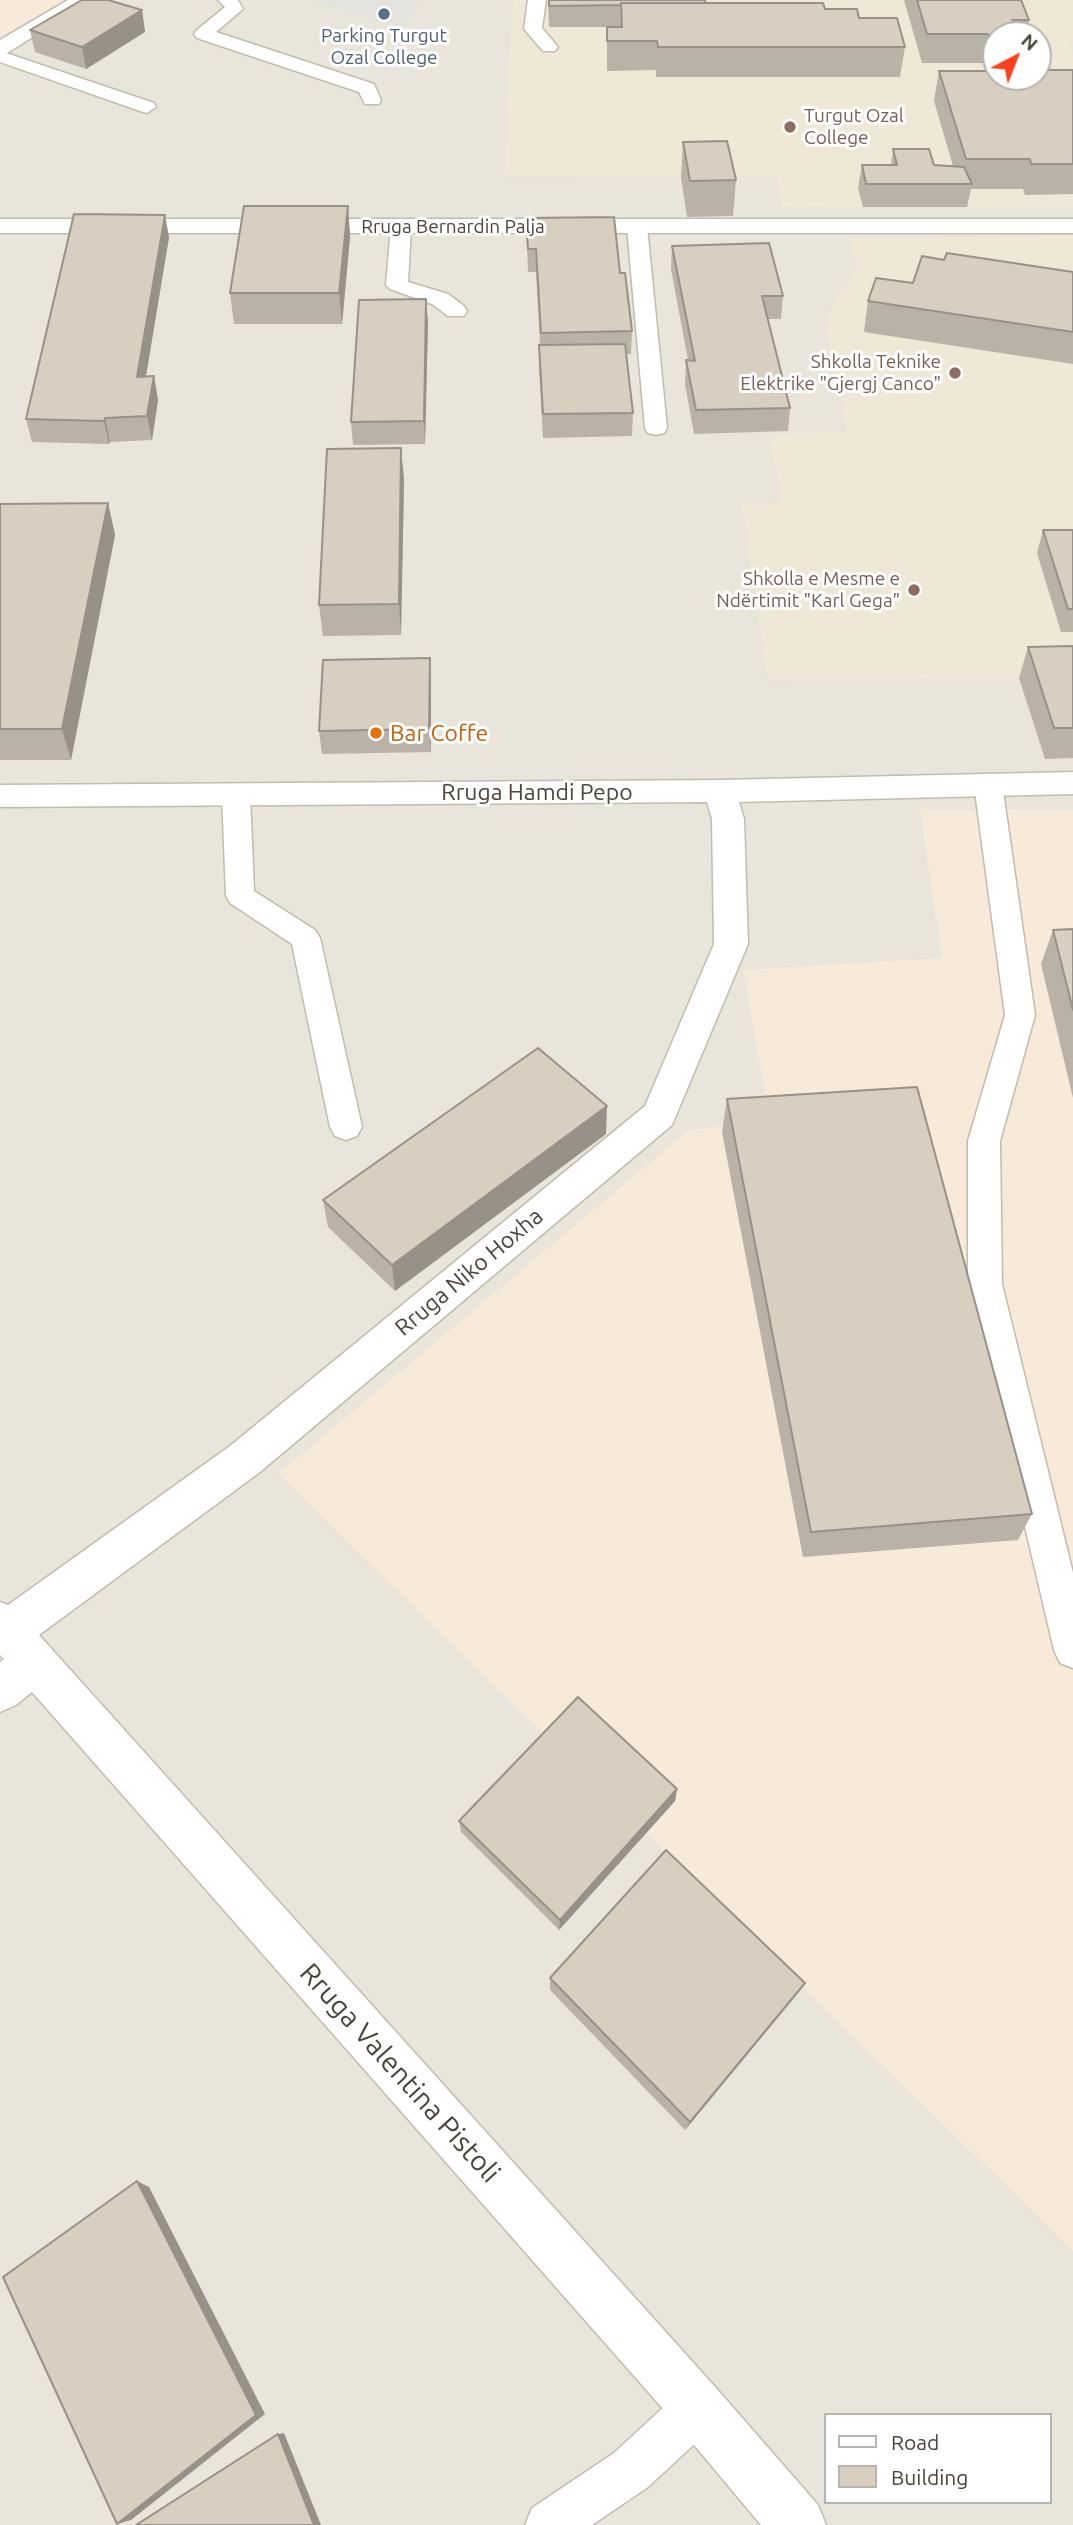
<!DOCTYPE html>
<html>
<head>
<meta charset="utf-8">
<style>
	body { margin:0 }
	#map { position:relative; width:1073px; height:2525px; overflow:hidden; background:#f6f3ec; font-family:Ubuntu,sans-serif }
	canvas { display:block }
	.legend { position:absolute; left:824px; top:2413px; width:228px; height:91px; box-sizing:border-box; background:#fff; border:2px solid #b7b4b0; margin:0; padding:9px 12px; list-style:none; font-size:21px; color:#4b4439 }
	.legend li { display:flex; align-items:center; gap:14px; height:35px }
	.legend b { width:35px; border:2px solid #b7b4b0 }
	.north { position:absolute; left:982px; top:21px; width:70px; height:70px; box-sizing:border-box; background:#fff; border:2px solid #b7b4b0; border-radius:50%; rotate:42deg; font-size:19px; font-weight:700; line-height:28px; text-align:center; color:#4b4439 }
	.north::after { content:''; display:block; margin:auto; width:24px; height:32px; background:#fc3f1d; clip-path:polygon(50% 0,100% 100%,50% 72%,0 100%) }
</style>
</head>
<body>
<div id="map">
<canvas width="1073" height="2525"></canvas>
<ul class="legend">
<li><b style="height:9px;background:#fff"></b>Road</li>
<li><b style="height:19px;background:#d8cfc1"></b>Building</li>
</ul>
<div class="north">N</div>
</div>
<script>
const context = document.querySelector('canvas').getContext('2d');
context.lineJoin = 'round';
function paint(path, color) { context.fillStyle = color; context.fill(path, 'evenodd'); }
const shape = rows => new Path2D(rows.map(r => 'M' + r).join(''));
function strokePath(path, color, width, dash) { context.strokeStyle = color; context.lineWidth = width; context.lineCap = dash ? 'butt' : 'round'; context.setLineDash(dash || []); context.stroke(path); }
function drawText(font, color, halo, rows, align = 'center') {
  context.font = font + ' Ubuntu,sans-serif'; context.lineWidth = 6; context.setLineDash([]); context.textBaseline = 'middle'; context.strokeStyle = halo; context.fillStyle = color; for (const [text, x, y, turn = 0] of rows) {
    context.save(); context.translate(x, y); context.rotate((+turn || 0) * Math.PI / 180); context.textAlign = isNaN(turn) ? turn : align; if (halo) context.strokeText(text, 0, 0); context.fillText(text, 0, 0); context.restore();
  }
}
const residential = shape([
	[0,0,1073,0,1073,2525,0,2525],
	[996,35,1038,35,1038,77,996,77],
	[826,2415,1050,2415,1050,2502,826,2502]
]);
const commercial = shape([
	[0,0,65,0,0,37],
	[920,809,1073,810,1073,2251,278,1474,689,1130,770,1121,743,970,942,958]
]);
const education = shape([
	[513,0,1073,0,1073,42,1067,42,1073,56,1073,206,783,207,777,176,504,177],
	[996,35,1038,35,1038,77,996,77],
	[1073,236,1073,677,768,681,742,504,782,503,770,435,848,433,825,317,857,268,851,238]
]);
const parking = shape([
	[308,0,421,0,404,27]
]);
const lane = shape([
	[218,0,238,0,243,9,216,32,374,84,381,100,379,104,365,104,359,92,197,38,194,34,197,30,225,7,218,0],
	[528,0,546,0,542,28,558,47,555,51,543,51,524,29,528,0],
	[0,51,154,103,156,107,147,113,140,111,0,62,0,51],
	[401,221,408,223,411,227,408,282,448,294,464,306,467,311,464,316,448,316,432,304,390,289,386,285,391,227,394,223,401,221],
	[637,221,644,223,647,227,667,428,664,433,656,435,648,433,645,428,627,227,630,223,637,221],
	[988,775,998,777,1002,784,1035,1015,1000,1141,1002,1284,1073,1573,1073,1668,1060,1663,1054,1650,968,1284,968,1141,1005,1015,974,784,978,777,988,775],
	[236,785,246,787,250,794,254,891,315,930,320,938,362,1127,357,1136,346,1140,335,1136,330,1127,292,944,230,903,226,896,222,794,226,787,236,785],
	[698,2384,715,2391,722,2408,715,2425,648,2487,592,2525,525,2525,532,2508,614,2453,681,2391,698,2384]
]);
const street = shape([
	[68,0,92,0,7,53,0,55,0,40,68,0],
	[0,219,1073,219,1073,233,0,233,0,219],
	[1073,772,1073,794,739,802,744,819,748,944,672,1125,260,1472,39,1635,717,2389,818,2505,826,2525,761,2525,679,2427,32,1692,16,1705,0,1712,0,1662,4,1659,0,1655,0,1602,8,1605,230,1446,645,1106,714,944,712,819,707,802,0,807,0,785,720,780,1073,772]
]);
const wall = shape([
	[548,0,705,0,705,3,825,9,859,18,905,47,900,77,656,77,656,70,607,71,607,27,549,27],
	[904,0,1021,0,1029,20,1025,35,996,35,996,68,984,68,983,63,922,63],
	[142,10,145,32,86,69,35,52,30,30],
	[1073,70,1073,194,1025,195,1023,189,971,189,967,207,863,207,858,188,862,165,891,165,893,149,934,165,953,166,934,101,939,71],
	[683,142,736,180,733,216,687,217,681,178],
	[348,206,350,237,342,324,234,324,230,293],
	[526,218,620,273,632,331,631,354,626,354,633,413,632,436,543,438,539,368,539,345,540,345,536,272,528,272],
	[169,237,146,376,154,376,158,400,152,440,110,442,109,444,32,442,26,419],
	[672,246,783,296,781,319,768,319,790,408,788,431,694,434,685,384,686,360,688,360,671,269],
	[944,260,1073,272,1073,364,864,332,868,301,913,283],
	[428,322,425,444,353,445,351,422],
	[404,479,401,635,323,636,319,605],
	[108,503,115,535,71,760,0,760,0,504],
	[1043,530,1073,530,1073,632,1061,632,1037,553],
	[1073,646,1073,758,1045,759,1019,678,1028,647],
	[431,681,431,752,322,754,319,731],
	[1073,929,1073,1098,1041,964,1053,930],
	[727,1099,1032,1514,1018,1540,803,1557,722,1132],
	[606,1134,395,1291,328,1227,323,1200],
	[677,1789,675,1801,559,1930,461,1832,459,1821],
	[550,1978,797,1994,685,2130,550,1990]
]);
const shadedWall = shape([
	[142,10,145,32,86,69,82,47],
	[348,206,350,237,342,324,339,293],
	[165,215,169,237,142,400,137,377],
	[426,299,428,322,425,444,424,421],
	[154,376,158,400,152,440,147,416],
	[105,418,110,442,109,444,104,421],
	[401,448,404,479,401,635,399,604],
	[108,503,115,535,71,760,62,729],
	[430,658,431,681,431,752,429,729],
	[607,1106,606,1134,395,1291,392,1265],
	[677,1789,675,1801,559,1930,560,1920],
	[805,1983,797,1994,685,2130,690,2122],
	[137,2181,149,2187,265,2414,131,2520,117,2524],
	[284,2433,321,2525,314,2525,278,2434]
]);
const building = shape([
	[82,0,108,0,142,10,82,47,30,30,82,0],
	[549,0,705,0,705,3,621,3,621,5,549,6,549,0],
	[917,0,1021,0,1029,20,1012,20,1017,35,996,35,996,39,990,39,988,34,927,34,917,0],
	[621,3,823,3,825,9,857,9,859,18,897,18,905,47,658,47,657,41,607,41,607,27,622,27,621,3],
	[1038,70,1073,70,1073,164,1031,164,1030,159,966,159,939,71,996,71,996,77,1038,77,1038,70],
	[727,141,736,180,690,181,683,142,727,141],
	[893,149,929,149,934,165,964,167,972,184,866,184,862,165,897,165,893,149],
	[244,206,348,206,339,293,230,293,244,206],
	[74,214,165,215,137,377,154,376,147,416,105,418,104,421,26,419,74,214],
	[614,217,620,273,625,273,632,331,541,333,536,249,528,249,526,218,614,217],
	[769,243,783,296,762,296,790,408,696,410,686,360,695,361,672,246,769,243],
	[947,253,1073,272,1073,332,868,301,876,278,913,283,922,256,944,260,947,253],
	[426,299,424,421,351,422,359,300,426,299],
	[625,344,633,413,543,414,539,345,625,344],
	[401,448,399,604,319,605,327,449,401,448],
	[108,503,62,729,0,729,0,504,108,503],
	[1043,530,1073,530,1073,609,1068,609,1043,530],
	[1073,646,1073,728,1054,728,1028,647,1073,646],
	[430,658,429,729,319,731,323,660,430,658],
	[1073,929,1073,1010,1053,930,1073,929],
	[538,1048,607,1106,392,1265,323,1200,538,1048],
	[917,1087,1032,1514,811,1532,727,1099,917,1087],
	[578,1697,677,1789,560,1920,459,1821,578,1697],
	[666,1850,805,1983,690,2122,550,1978,666,1850],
	[137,2181,256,2415,117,2524,3,2277,137,2181],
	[278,2434,314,2525,136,2525,278,2434]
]);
const markers = [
	[384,14,7,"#5c6f8a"],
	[790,127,7,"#8d6e63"],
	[955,373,7,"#8d6e63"],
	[914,590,7,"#8d6e63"],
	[376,733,7,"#e8710a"]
];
const farServicenames = [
	["Parking Turgut",384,36],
	["Ozal College",384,58]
];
const farEducationnames = [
	["Turgut Ozal",804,116,"left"],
	["College",804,138,"left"],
	["Shkolla Teknike",941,362],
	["Elektrike \"Gjergj Canco\"",941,384],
	["Shkolla e Mesme e",900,579],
	["Ndërtimit \"Karl Gega\"",900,601]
];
const farStreetnames = [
	["Rruga Bernardin Palja",453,227]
];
const foodNames = [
	["Bar Coffe",390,733]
];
const streetNames = [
	["Rruga Hamdi Pepo",537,792],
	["Rruga Niko Hoxha",469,1272,-40]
];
const nearStreetnames = [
	["Rruga Valentina Pistoli",400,2073,48]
];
paint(residential, '#eae5da');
paint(commercial, '#f7ead8');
paint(education, '#efe8d6');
paint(parking, '#e5e3e0');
strokePath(lane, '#c2bbae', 3);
strokePath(street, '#c2bbae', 3);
paint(lane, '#fff');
paint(street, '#fff');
paint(wall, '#bab2a6');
paint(shadedWall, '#979187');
paint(building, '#d8cfc1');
strokePath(building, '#979187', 2);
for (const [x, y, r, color] of markers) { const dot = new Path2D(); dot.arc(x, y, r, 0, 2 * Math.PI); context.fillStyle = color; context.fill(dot); strokePath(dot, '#fff', 2.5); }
drawText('19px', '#4e5e75', '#fff', farServicenames);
drawText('19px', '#785e54', '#fff', farEducationnames, 'right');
drawText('19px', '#4b4439', '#fff', farStreetnames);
drawText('23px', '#c56008', '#fff', foodNames, 'left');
drawText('23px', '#4b4439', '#fff', streetNames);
drawText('28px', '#4b4439', '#fff', nearStreetnames);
</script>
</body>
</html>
